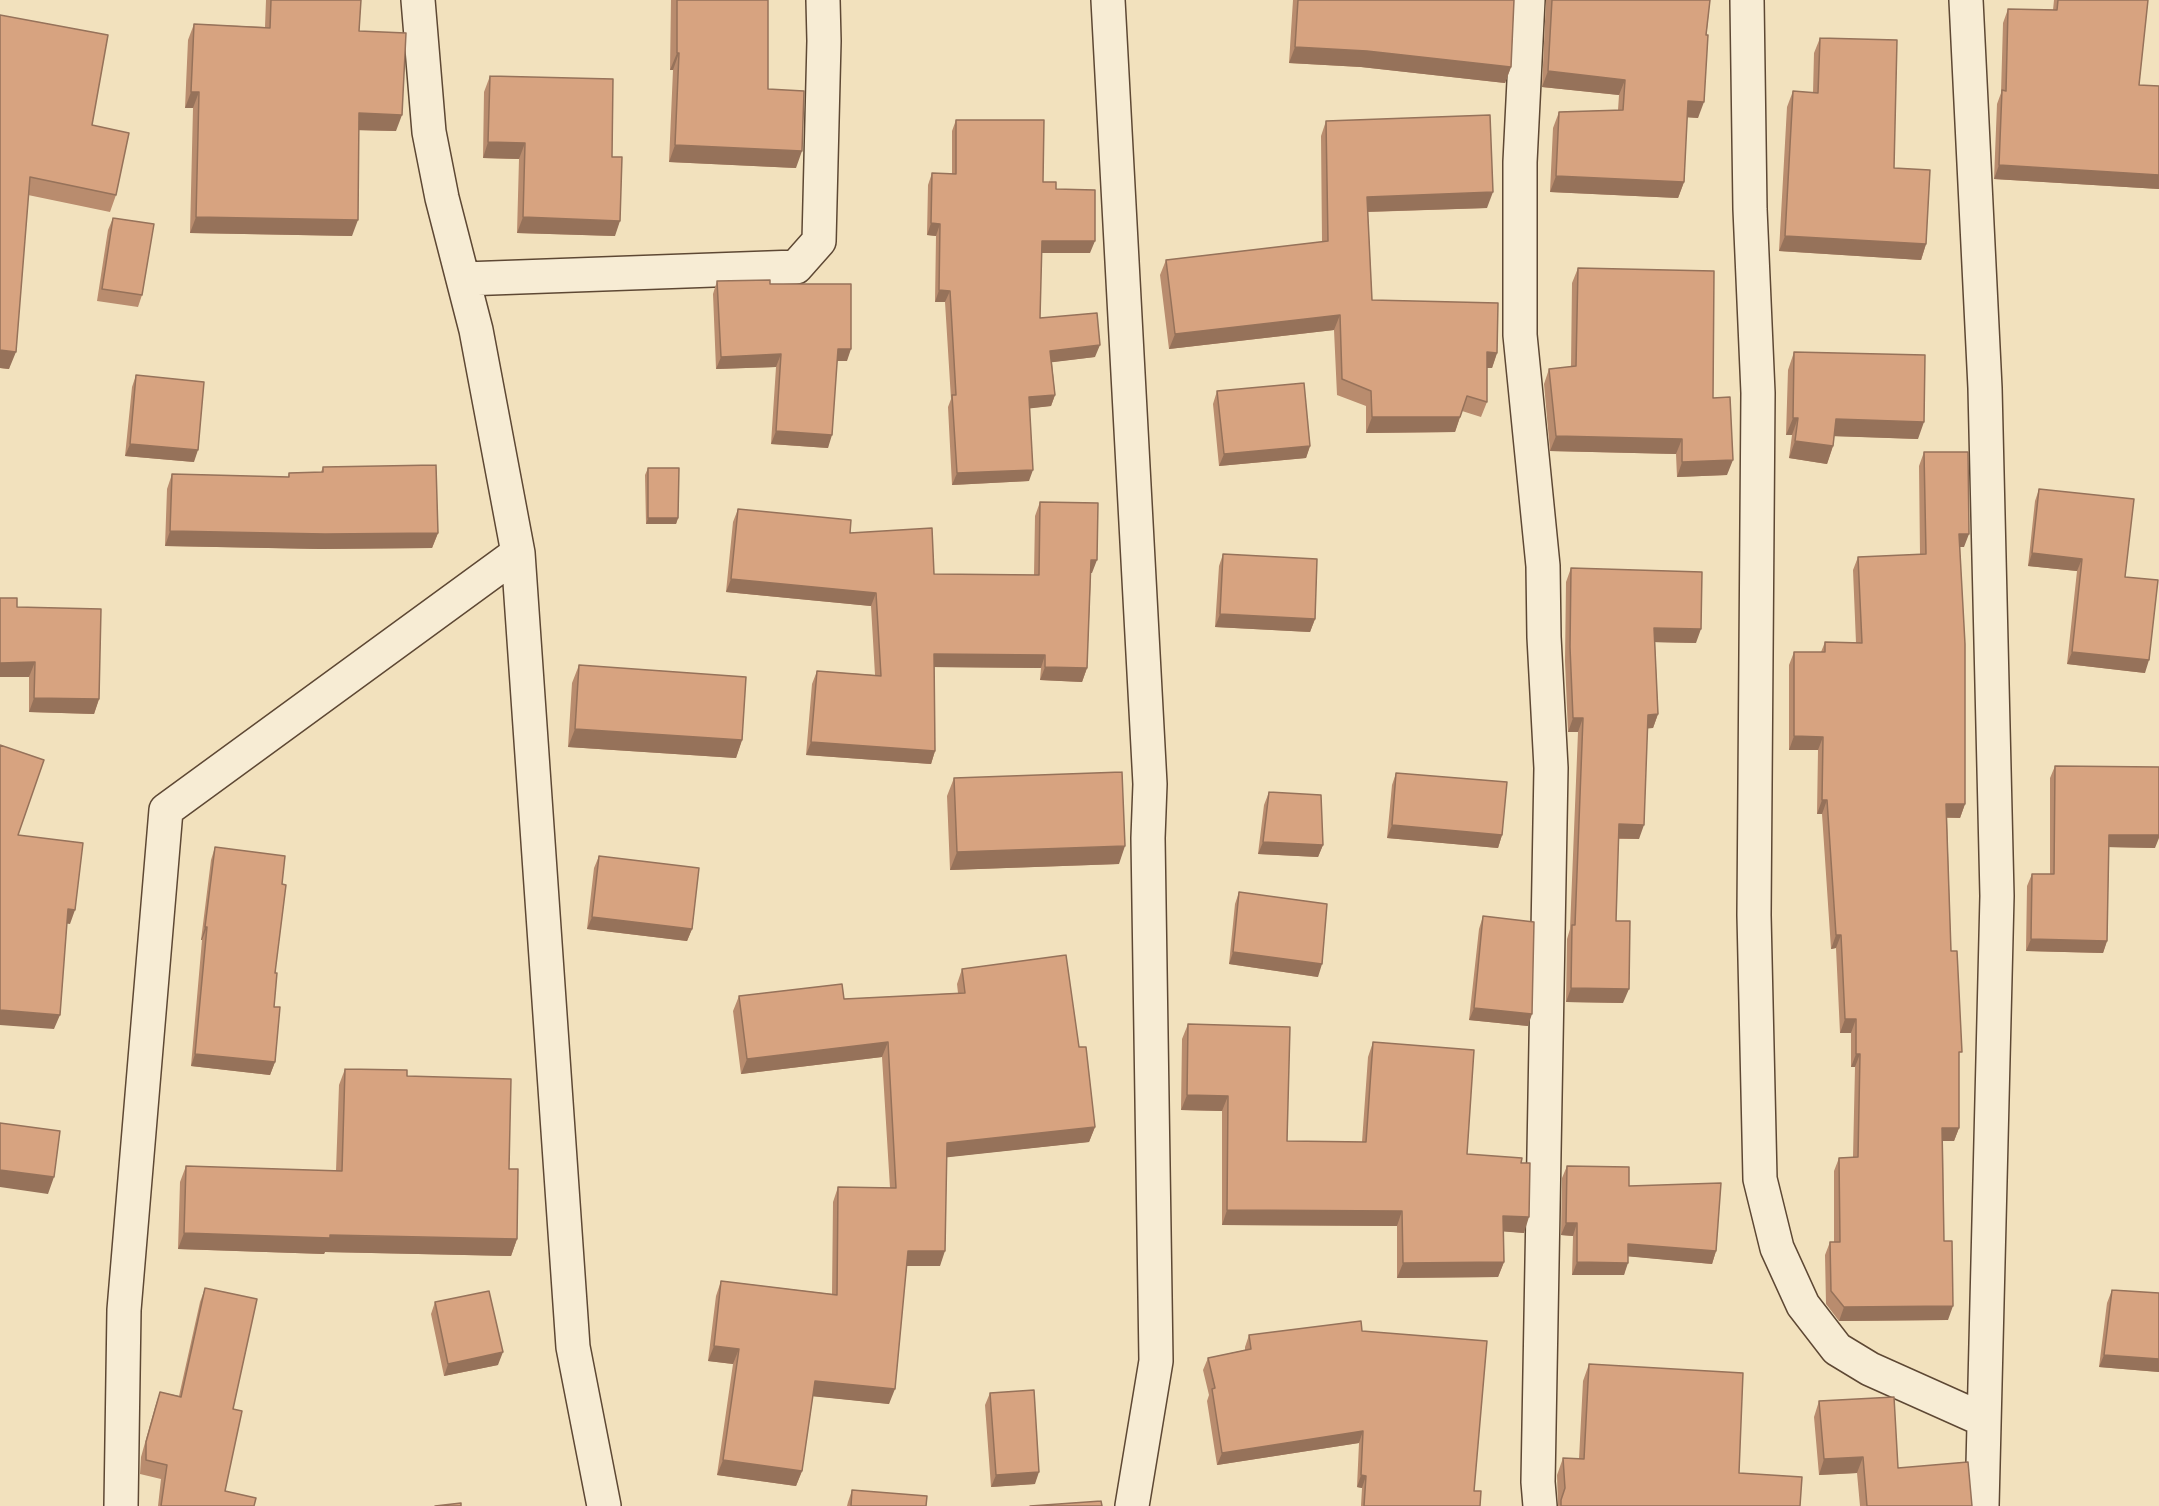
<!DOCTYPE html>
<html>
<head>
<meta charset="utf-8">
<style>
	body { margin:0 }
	canvas { display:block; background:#f2e1bd }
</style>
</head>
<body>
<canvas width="2159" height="1506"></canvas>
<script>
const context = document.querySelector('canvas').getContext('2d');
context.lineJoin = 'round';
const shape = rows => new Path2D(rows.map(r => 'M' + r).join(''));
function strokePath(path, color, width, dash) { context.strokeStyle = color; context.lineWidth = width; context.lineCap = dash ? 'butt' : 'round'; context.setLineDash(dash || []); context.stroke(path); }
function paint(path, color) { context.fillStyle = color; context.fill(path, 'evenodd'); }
const street = shape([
	[418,0,429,132,442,198,476,330,518,553,573,1347,604,1506],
	[1108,0,1150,784,1148,838,1156,1361,1132,1506],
	[1528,0,1520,162,1520,335,1543,566,1544,637,1551,768,1538,1482,1540,1506],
	[1747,0,1750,209,1758,393,1754,915,1760,1179,1777,1248,1803,1305,1837,1349,1870,1369,1984,1420],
	[1966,0,1985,388,1997,896,1982,1506],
	[464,279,796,267,819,241,824,41,823,0],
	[121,1506,124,1310,166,810,518,553]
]);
const wall = shape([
	[266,0,361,0,359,31,396,131,358,130,352,236,190,233,193,108,185,108,188,40,194,24,265,27],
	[671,0,768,0,768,89,796,168,669,162,673,70,670,70],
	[1293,0,1514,0,1511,67,1505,83,1361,67,1289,63],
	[1546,0,1710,0,1698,118,1687,117,1684,182,1678,198,1550,192,1553,128,1559,112,1618,110,1619,95,1542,87],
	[2054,0,2148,0,2139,85,2159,86,2159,189,1994,179,1997,104,2001,93,2003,23,2008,9,2053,10],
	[0,15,92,125,116,195,110,212,28,195,9,369,0,368],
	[1820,38,1894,168,1926,244,1921,260,1779,251,1787,107,1793,91,1813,93,1814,53],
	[490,76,612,157,615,236,517,233,519,159,483,158,484,92],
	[956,120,1043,182,1056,189,1090,253,1041,253,1040,318,1095,357,1052,362,1055,395,1051,406,1030,408,1029,481,952,485,948,407,951,399,945,302,935,302,936,236,927,235,928,185,932,173,952,174,952,131],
	[1326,121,1487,208,1368,212,1372,300,1497,353,1492,368,1487,368,1487,402,1481,417,1462,411,1455,432,1366,433,1366,406,1337,395,1334,330,1169,349,1160,275,1166,260,1322,242,1321,136],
	[113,218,142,295,138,307,97,301,108,230],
	[1578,268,1713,398,1727,475,1677,477,1676,454,1550,451,1544,384,1549,369,1571,367,1572,283],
	[717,281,770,284,847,361,837,361,828,448,771,444,776,367,716,369,713,294],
	[1794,352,1918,439,1834,436,1833,446,1827,464,1789,458,1792,435,1786,435,1788,370],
	[136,375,194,462,125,456,132,387],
	[1217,391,1310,446,1306,458,1219,466,1213,404],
	[1924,452,1964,547,1960,547,1965,804,1960,818,1947,818,1951,951,1959,1060,1959,1128,1954,1141,1943,1141,1944,1241,1948,1320,1839,1321,1826,1304,1825,1255,1830,1242,1834,1242,1834,1171,1839,1158,1853,1157,1855,1067,1851,1067,1851,1033,1840,1033,1836,948,1831,949,1822,814,1817,814,1818,750,1789,750,1789,665,1794,652,1821,652,1825,642,1856,643,1853,570,1858,557,1920,555,1919,466],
	[323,467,438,533,432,548,320,549,165,546,167,489,172,474,288,477,289,473,321,472],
	[648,468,678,518,676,524,646,524,645,475],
	[2039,489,2125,577,2145,673,2067,664,2077,571,2028,566,2035,501],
	[1040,502,1092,573,1091,573,1087,668,1082,682,1040,680,1041,668,934,667,935,751,931,764,806,755,812,684,817,671,875,675,871,606,726,592,733,522,738,509,850,533,934,574,1034,575,1035,516],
	[1223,554,1315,619,1310,632,1215,627,1219,566],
	[1571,568,1696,643,1655,642,1658,714,1653,728,1648,728,1639,839,1618,839,1616,921,1623,1003,1566,1002,1567,939,1570,929,1578,732,1568,732,1565,661,1566,582],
	[17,607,99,699,94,714,29,712,29,677],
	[579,665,742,740,736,758,568,747,572,683],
	[2055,766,2155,848,2109,847,2107,941,2103,953,2026,951,2027,886,2032,874,2050,874,2050,778],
	[1396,773,1502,835,1498,848,1387,838,1392,785],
	[954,778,1119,864,950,870,947,796],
	[1269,792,1323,845,1318,857,1258,854,1264,805],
	[215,847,282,884,275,973,274,1007,275,1062,270,1075,191,1066,202,940,201,940,211,860],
	[599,856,692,929,687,941,587,929,594,868],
	[1239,892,1318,977,1229,964,1235,904],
	[1483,916,1528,1026,1469,1020,1479,929],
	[962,969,1079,1047,1095,1127,1089,1142,946,1157,940,1266,907,1266,889,1404,813,1396,802,1471,796,1486,717,1475,733,1364,708,1361,716,1296,721,1281,832,1294,833,1202,838,1187,890,1188,882,1057,741,1074,733,1011,739,996,844,999,958,993,957,984],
	[1188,1024,1287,1141,1362,1142,1368,1057,1373,1042,1467,1154,1521,1163,1524,1233,1503,1231,1504,1262,1498,1277,1397,1278,1397,1226,1222,1225,1222,1111,1181,1110,1182,1039],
	[345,1069,407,1076,509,1169,517,1239,511,1256,325,1252,324,1254,178,1249,180,1182,186,1166,336,1171,339,1085],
	[1567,1166,1629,1186,1716,1251,1712,1264,1628,1256,1624,1275,1572,1275,1573,1236,1561,1235,1562,1178],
	[205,1288,233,1409,225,1491,254,1506,158,1506,161,1479,140,1474,141,1457,155,1407,160,1392,179,1396,200,1302],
	[2112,1290,2159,1293,2159,1372,2099,1367,2107,1303],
	[435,1302,498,1365,444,1376,431,1314],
	[1362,1331,1474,1491,1480,1506,1361,1506,1362,1488,1357,1487,1359,1443,1217,1465,1207,1401,1209,1395,1203,1370,1208,1358,1245,1350,1245,1347,1249,1335],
	[1589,1364,1739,1473,1800,1506,1558,1506,1557,1475,1563,1458,1579,1459,1583,1381],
	[990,1393,1035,1484,991,1487,985,1405],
	[1819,1401,1898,1468,1972,1506,1860,1506,1857,1473,1819,1475,1814,1417],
	[852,1490,926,1506,847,1506,848,1502]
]);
const shadedWall = shape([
	[1295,47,1367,51,1511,67,1505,83,1361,67,1289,63],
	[677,53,679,53,673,70,670,70],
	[1548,71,1625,80,1619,95,1542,87],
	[191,92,199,92,193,108,185,108],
	[1688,101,1704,102,1698,118,1682,117],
	[359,113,402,115,396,131,353,130],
	[488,142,525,143,519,159,483,158],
	[675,145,802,151,796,168,669,162],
	[1999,165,2159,175,2159,189,1994,179],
	[1556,176,1684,182,1678,198,1550,192],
	[1493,192,1487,208,1361,212,1367,197],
	[196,217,358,220,352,236,190,233],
	[523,217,620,221,615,236,517,233],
	[931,223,940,224,936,236,927,235],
	[1785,236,1926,244,1921,260,1779,251],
	[1042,241,1095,241,1090,253,1037,253],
	[939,290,950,291,945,302,935,302],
	[1340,315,1334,330,1169,349,1175,334],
	[1100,345,1095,357,1046,363,1050,351],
	[838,349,851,349,847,361,834,361],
	[0,350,16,352,9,369,0,368],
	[1487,352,1497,353,1492,368,1482,368],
	[781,354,776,367,716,369,721,357],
	[1055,395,1051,406,1025,409,1029,397],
	[1372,417,1460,417,1455,432,1366,433],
	[1793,418,1798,418,1792,435,1786,435],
	[1836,419,1924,422,1918,439,1830,436],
	[776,431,832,435,828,448,771,444],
	[1556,436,1682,439,1676,454,1550,451],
	[1795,441,1833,446,1827,464,1789,458],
	[130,444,198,450,194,462,125,456],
	[1310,446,1306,458,1219,466,1224,454],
	[1733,460,1727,475,1677,477,1682,462],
	[1033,470,1029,481,952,485,957,473],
	[648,518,678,518,676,524,646,524],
	[170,531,438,533,432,548,320,549,165,546],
	[1959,534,1969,534,1964,547,1954,547],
	[2032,553,2082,559,2077,571,2028,566],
	[1091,560,1097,560,1092,573,1086,573],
	[731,579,876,593,871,606,726,592],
	[1220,614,1315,619,1310,632,1215,627],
	[1654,628,1701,629,1696,643,1649,642],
	[2072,652,2149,660,2145,673,2067,664],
	[934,654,1045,655,1041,668,929,667],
	[35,662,29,677,0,677,0,663],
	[1045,667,1087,668,1082,682,1040,680],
	[34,698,99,699,94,714,29,712],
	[1658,714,1653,728,1643,729,1648,715],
	[1573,718,1583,718,1578,732,1568,732],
	[575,729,742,740,736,758,568,747],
	[1794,736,1823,737,1818,750,1789,750],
	[811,742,935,751,931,764,806,755],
	[1822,800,1827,800,1822,814,1817,814],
	[1946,804,1965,804,1960,818,1941,817],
	[1619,824,1644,825,1639,839,1614,838],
	[1392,825,1502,835,1498,848,1387,838],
	[2109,835,2159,835,2159,838,2155,848,2105,847],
	[1263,842,1323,845,1318,857,1258,854],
	[1125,846,1119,864,950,870,957,852],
	[68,909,75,910,70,924,63,923],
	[592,917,692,929,687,941,587,929],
	[205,927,207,927,202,940,201,940],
	[1836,935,1841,935,1836,948,1831,949],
	[2031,939,2107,941,2103,953,2026,951],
	[1233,952,1322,964,1318,977,1229,964],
	[1571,988,1629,989,1623,1003,1566,1002],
	[1474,1008,1532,1014,1528,1026,1469,1020],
	[0,1010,60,1015,54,1029,0,1025],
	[1845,1019,1856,1019,1851,1033,1840,1033],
	[888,1042,882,1057,741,1074,747,1059],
	[195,1054,275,1062,270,1075,191,1066],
	[1856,1054,1860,1054,1855,1067,1851,1067],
	[1187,1095,1228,1096,1222,1111,1181,1110],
	[1095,1127,1089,1142,941,1158,947,1143],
	[1942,1128,1959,1128,1954,1141,1937,1141],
	[0,1170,54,1177,48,1194,0,1187],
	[1227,1210,1402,1211,1397,1226,1222,1225],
	[1503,1216,1529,1217,1524,1233,1497,1231],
	[1566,1223,1577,1223,1573,1236,1561,1235],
	[184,1233,517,1239,511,1256,325,1252,324,1254,178,1249],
	[1628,1244,1716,1251,1712,1264,1624,1256],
	[908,1251,945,1251,940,1266,903,1266],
	[1504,1262,1498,1277,1397,1278,1403,1263],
	[1577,1262,1628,1263,1624,1275,1572,1275],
	[1953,1306,1948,1320,1839,1321,1844,1307],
	[714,1346,739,1349,733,1364,708,1361],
	[503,1352,498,1365,444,1376,448,1364],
	[2104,1355,2159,1359,2159,1372,2099,1367],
	[815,1381,895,1389,889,1404,810,1396],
	[1363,1431,1359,1443,1217,1465,1222,1453],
	[1863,1457,1857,1473,1819,1475,1824,1459],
	[723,1460,802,1471,796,1486,717,1475],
	[1039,1472,1035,1484,991,1487,996,1475],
	[1361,1475,1366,1476,1362,1488,1357,1487]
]);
const building = shape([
	[271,0,361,0,359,31,406,33,402,115,359,113,358,220,196,217,199,92,191,92,194,24,270,28,271,0],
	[677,0,768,0,768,89,804,91,802,151,675,145,679,53,677,53,677,0],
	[1298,0,1514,0,1511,67,1367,51,1295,47,1298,0],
	[1552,0,1710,0,1706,35,1708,35,1704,102,1688,101,1684,182,1556,176,1559,112,1623,110,1625,80,1548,71,1552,0],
	[2058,0,2148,0,2139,85,2159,86,2159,175,1999,165,2002,90,2006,91,2008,9,2057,10,2058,0],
	[0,15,108,35,92,125,129,133,116,195,30,177,16,352,0,350,0,15],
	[1820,38,1897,40,1894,168,1930,170,1926,244,1785,236,1793,91,1818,93,1820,38],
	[490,76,613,79,612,157,622,157,620,221,523,217,525,143,488,142,490,76],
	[1490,115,1493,192,1367,197,1372,300,1498,303,1497,353,1487,352,1487,402,1467,396,1460,417,1372,417,1371,391,1342,379,1340,315,1175,334,1166,260,1328,241,1326,121,1490,115],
	[956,120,1044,120,1043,182,1056,182,1056,189,1095,190,1095,241,1042,241,1040,318,1097,313,1100,345,1050,351,1055,395,1029,397,1033,470,957,473,952,395,956,395,950,291,939,290,940,224,931,223,932,173,956,174,956,120],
	[113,218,154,224,142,295,102,289,113,218],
	[1578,268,1714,271,1713,398,1730,397,1733,460,1682,462,1682,439,1556,436,1549,369,1576,366,1578,268],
	[770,280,770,284,851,284,851,349,838,349,832,435,776,431,781,354,721,357,717,281,770,280],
	[1794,352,1925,355,1924,422,1836,419,1833,446,1795,441,1798,418,1793,418,1794,352],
	[136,375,204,382,198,450,130,444,136,375],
	[1304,383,1310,446,1224,454,1217,391,1304,383],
	[1924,452,1968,452,1969,534,1959,534,1965,644,1965,804,1946,804,1951,951,1957,951,1962,1052,1959,1052,1959,1128,1942,1128,1944,1241,1952,1241,1953,1306,1844,1307,1831,1291,1830,1242,1840,1242,1839,1158,1858,1157,1860,1054,1856,1054,1856,1019,1845,1019,1841,935,1836,935,1827,800,1822,800,1823,737,1794,736,1794,652,1825,652,1825,642,1862,643,1858,557,1926,554,1924,452],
	[436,465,438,533,325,534,170,531,172,474,289,477,289,473,323,472,323,467,436,465],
	[648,468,679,468,678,518,648,518,648,468],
	[2039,489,2134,499,2125,577,2158,580,2149,660,2072,652,2082,559,2032,553,2039,489],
	[1040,502,1098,503,1097,560,1091,560,1087,668,1045,667,1045,655,934,654,935,751,811,742,817,671,881,676,876,593,731,579,738,509,851,520,850,533,932,528,934,574,1039,575,1040,502],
	[1223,554,1317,559,1315,619,1220,614,1223,554],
	[1571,568,1702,572,1701,629,1654,628,1658,714,1648,715,1644,825,1619,824,1616,921,1630,921,1629,989,1571,988,1572,925,1575,925,1583,718,1573,718,1570,647,1571,568],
	[0,598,17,598,17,607,101,609,99,699,34,698,35,662,0,663,0,598],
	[579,665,746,677,742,740,575,729,579,665],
	[0,745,44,760,18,835,83,843,75,910,68,909,60,1015,0,1010,0,745],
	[2055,766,2159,767,2159,835,2109,835,2107,941,2031,939,2032,874,2054,874,2055,766],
	[1122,772,1125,846,957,852,954,778,1122,772],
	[1396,773,1507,782,1502,835,1392,825,1396,773],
	[1269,792,1321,795,1323,845,1263,842,1269,792],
	[215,847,285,856,282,884,286,885,275,973,277,973,274,1007,280,1007,275,1062,195,1054,207,927,205,927,215,847],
	[599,856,699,868,692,929,592,917,599,856],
	[1239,892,1327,904,1322,964,1233,952,1239,892],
	[1483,916,1534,922,1532,1014,1474,1008,1483,916],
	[1066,955,1079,1047,1086,1047,1095,1127,947,1143,945,1251,908,1251,895,1389,815,1381,802,1471,723,1460,739,1349,714,1346,721,1281,837,1295,838,1187,896,1188,888,1042,747,1059,739,996,842,984,844,999,965,993,962,969,1066,955],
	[1188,1024,1290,1027,1287,1141,1366,1142,1373,1042,1474,1050,1467,1154,1522,1158,1521,1163,1530,1163,1529,1217,1503,1216,1504,1262,1403,1263,1402,1211,1227,1210,1228,1096,1187,1095,1188,1024],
	[345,1069,407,1070,407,1076,511,1079,509,1169,518,1169,517,1239,330,1235,330,1238,184,1233,186,1166,342,1171,345,1069],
	[0,1123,60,1131,54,1177,0,1170,0,1123],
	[1567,1166,1629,1167,1629,1186,1721,1183,1716,1251,1628,1244,1628,1263,1577,1262,1577,1223,1566,1223,1567,1166],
	[205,1288,257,1299,233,1409,242,1411,225,1491,256,1498,254,1506,161,1506,167,1465,146,1460,146,1442,160,1392,181,1397,205,1288],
	[2112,1290,2159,1293,2159,1359,2104,1355,2112,1290],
	[489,1291,503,1352,448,1364,435,1302,489,1291],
	[1361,1321,1362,1331,1487,1341,1474,1491,1481,1491,1480,1506,1364,1506,1366,1476,1361,1475,1363,1431,1222,1453,1212,1389,1215,1388,1208,1358,1251,1349,1249,1335,1361,1321],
	[1589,1364,1743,1373,1739,1473,1802,1477,1800,1506,1561,1506,1561,1500,1565,1488,1563,1458,1584,1459,1589,1364],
	[1034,1390,1039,1472,996,1475,990,1393,1034,1390],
	[1894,1397,1898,1468,1968,1462,1972,1506,1867,1506,1863,1457,1824,1459,1819,1401,1894,1397],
	[852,1490,927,1496,926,1506,851,1506,852,1490],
	[1101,1501,1102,1506,1030,1506,1101,1501],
	[461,1503,461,1506,435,1506,461,1503]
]);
strokePath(street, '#5e4834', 36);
strokePath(street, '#f7ecd4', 33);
paint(wall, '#b98c6e');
paint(shadedWall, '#96725a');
paint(building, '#d7a380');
strokePath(building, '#96725a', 1.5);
</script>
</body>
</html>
